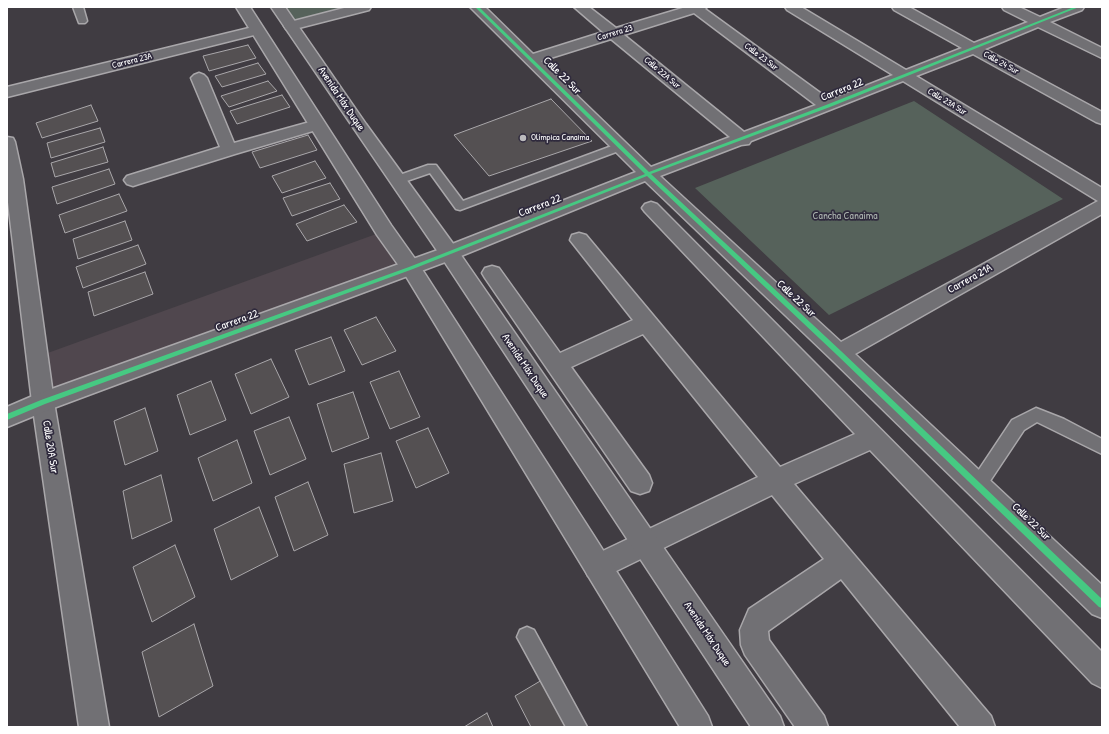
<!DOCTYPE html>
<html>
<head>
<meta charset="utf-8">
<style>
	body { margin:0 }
	#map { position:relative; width:1109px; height:734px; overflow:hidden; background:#403c42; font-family:"Patrick Hand",sans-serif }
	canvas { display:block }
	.frame { position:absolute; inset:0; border:8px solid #fff; pointer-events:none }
</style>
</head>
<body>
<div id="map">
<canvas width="1109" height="734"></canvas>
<div class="frame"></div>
</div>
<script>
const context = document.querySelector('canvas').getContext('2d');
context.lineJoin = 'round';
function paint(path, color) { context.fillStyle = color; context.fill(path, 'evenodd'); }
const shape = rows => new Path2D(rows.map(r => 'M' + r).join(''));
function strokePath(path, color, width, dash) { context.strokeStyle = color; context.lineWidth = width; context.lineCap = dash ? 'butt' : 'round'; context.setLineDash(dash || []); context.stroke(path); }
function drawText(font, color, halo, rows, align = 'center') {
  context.font = font + ' "Patrick Hand",sans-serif'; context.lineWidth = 3.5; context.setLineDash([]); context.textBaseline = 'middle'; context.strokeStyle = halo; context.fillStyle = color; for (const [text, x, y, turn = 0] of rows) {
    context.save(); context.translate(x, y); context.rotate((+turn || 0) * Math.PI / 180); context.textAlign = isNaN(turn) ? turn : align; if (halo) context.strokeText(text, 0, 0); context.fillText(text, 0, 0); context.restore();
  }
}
const built = shape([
	[379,233,404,270,51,398,45,354]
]);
const green = shape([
	[281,7,349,7,292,22],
	[914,101,1063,199,829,315,695,188]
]);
const building = shape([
	[248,45,256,58,209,71,203,56,248,45],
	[258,63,266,74,222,87,215,76,258,63],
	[268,81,277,91,229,107,221,96,268,81],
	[282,95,290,107,237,124,230,111,282,95],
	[551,99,592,141,489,176,454,135,551,99],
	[91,105,98,121,42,138,36,123,91,105],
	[100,128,105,142,51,158,47,143,100,128],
	[308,135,317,150,260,168,252,152,308,135],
	[103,147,108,162,55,177,51,163,103,147],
	[315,161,326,178,282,193,272,176,315,161],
	[109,169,115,184,57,204,52,187,109,169],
	[330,183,340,199,292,216,283,198,330,183],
	[119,194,127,211,65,233,59,215,119,194],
	[344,205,357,222,307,241,296,224,344,205],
	[125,221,132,240,78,259,73,239,125,221],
	[138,245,146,264,83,288,76,267,138,245],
	[145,272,153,294,94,316,88,292,145,272],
	[376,317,396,351,362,365,344,330,376,317],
	[331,337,345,371,309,385,295,350,331,337],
	[271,359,289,397,251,414,235,374,271,359],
	[399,371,420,417,390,429,370,382,399,371],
	[211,381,226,420,190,435,177,395,211,381],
	[353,392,369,438,332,452,317,404,353,392],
	[145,408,158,451,125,465,114,421,145,408],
	[289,417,306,459,270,475,254,431,289,417],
	[428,428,449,473,416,488,396,441,428,428],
	[237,440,252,483,213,501,198,458,237,440],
	[381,453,393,501,354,513,344,464,381,453],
	[161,475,172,521,132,539,123,491,161,475],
	[308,482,328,535,294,551,275,497,308,482],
	[259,507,278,556,231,580,214,529,259,507],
	[175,545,195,597,152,622,133,567,175,545],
	[194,624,213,686,159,717,142,652,194,624],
	[547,677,573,727,531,727,515,696,547,677],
	[487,713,493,727,464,727,487,713]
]);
const service = shape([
	[73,7,83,7,87,21,85,23,79,23,73,7],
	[620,143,624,145,626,147,624,149,460,210,456,209,430,173,398,184,394,183,392,180,394,177,428,165,436,165,463,201,620,143],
	[1036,408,1064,419,1102,439,1102,454,1037,422,1024,430,984,490,978,493,972,490,970,485,972,480,1012,420,1036,408],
	[527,627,534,630,587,727,566,727,517,637,520,630,527,627]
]);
const minor = shape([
	[348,7,371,7,369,10,291,30,286,29,284,26,286,23,348,7],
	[470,7,485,7,533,54,603,32,574,7,589,7,616,28,686,7,707,7,705,9,830,100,893,75,787,10,785,7,801,7,906,70,962,48,894,10,892,7,909,7,974,43,1028,22,1004,10,1002,7,1019,7,1040,17,1065,7,1084,7,1082,10,1050,22,1102,48,1102,58,1038,27,985,49,1102,112,1102,124,1096,122,973,54,916,76,1102,188,1102,214,855,354,1102,585,1102,618,1092,614,831,359,645,181,456,258,449,260,442,258,439,253,442,248,636,172,470,7],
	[694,13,816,105,744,132,624,35,694,13],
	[611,39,730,137,651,167,541,61,611,39],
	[903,81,1098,201,841,342,660,176,741,145,749,144,751,141,903,81],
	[257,26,262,27,264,30,262,33,7,97,7,87,257,26],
	[199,73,204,75,207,78,234,143,317,120,323,122,325,125,323,128,235,154,139,184,133,186,127,184,124,180,127,176,220,147,191,78,194,75,199,73],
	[7,137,13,138,15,142,23,179,54,402,109,727,79,727,32,402,7,194,7,137],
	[651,202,657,204,1102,652,1102,688,1092,683,870,450,794,484,991,716,995,727,960,727,841,579,768,631,769,640,824,716,828,727,795,727,745,655,741,645,740,630,749,609,824,559,772,495,606,576,597,580,588,576,584,567,588,558,758,477,643,334,571,367,649,475,652,483,649,491,640,494,631,491,485,278,482,273,485,268,492,266,499,268,560,353,633,320,570,240,572,235,579,233,586,235,780,467,855,434,645,212,642,208,645,204,651,202]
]);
const tertiary = shape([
	[449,246,456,248,459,253,456,258,51,409,7,427,7,407,35,395,449,246]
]);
const secondary = shape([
	[236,7,250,7,391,225,418,263,594,536,708,716,712,727,680,727,404,273,377,235,236,7],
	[271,7,285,7,366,124,454,245,780,716,784,727,751,727,440,255,271,7]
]);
const cycleway = shape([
	[475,7,479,7,649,172,826,105,1074,7,1079,7,830,107,651,174,841,351,1102,599,1102,608,1099,607,837,355,647,176,413,269,45,404,7,420,7,414,41,400,409,267,645,174,475,7]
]);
const markers = [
	[523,138,4,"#bcbbbd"]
];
const farStreetnames = [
	["Carrera 23",615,33,-17],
	["Calle 23 Sur",761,57,37],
	["Carrera 23A",132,61,-14],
	["Calle 24 Sur",1001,63,29],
	["Calle 22A Sur",662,73,40],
	["Calle 23A Sur",947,102,31]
];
const farPoinames = [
	["Olímpica Canaima",531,138]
];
const streetNames = [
	["Calle 22 Sur",562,76,45],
	["Carrera 22",842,90,-22],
	["Avenida Máx Duque",341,99,56],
	["Carrera 22",540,206,-21],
	["Carrera 21A",970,279,-29],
	["Calle 22 Sur",796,299,43],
	["Carrera 22",237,321,-20],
	["Avenida Máx Duque",525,366,56],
	["Calle 20A Sur",50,447,81],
	["Calle 22 Sur",1031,522,44],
	["Avenida Máx Duque",707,634,56]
];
const parkNames = [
	["Cancha Canaima",845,216]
];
paint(built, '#50474e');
paint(green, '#56625b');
paint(building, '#545052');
strokePath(building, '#a9a7aa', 1);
strokePath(service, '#a9a7aa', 3);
strokePath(minor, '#a9a7aa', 3);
strokePath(tertiary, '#a9a7aa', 3);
strokePath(secondary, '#a9a7aa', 3);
paint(service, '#717074');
paint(minor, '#717074');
paint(tertiary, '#717074');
paint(secondary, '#717074');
paint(cycleway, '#46c982');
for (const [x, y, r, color] of markers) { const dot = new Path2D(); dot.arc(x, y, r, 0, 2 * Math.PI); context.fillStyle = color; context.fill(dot); strokePath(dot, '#2f2a3d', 1.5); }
drawText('9px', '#fff', '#2f2a3d', farStreetnames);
drawText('9px', '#fff', '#2f2a3d', farPoinames, 'left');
drawText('11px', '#fff', '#2f2a3d', streetNames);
drawText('11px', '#acb4af', '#2f2a3d', parkNames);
</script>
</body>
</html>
